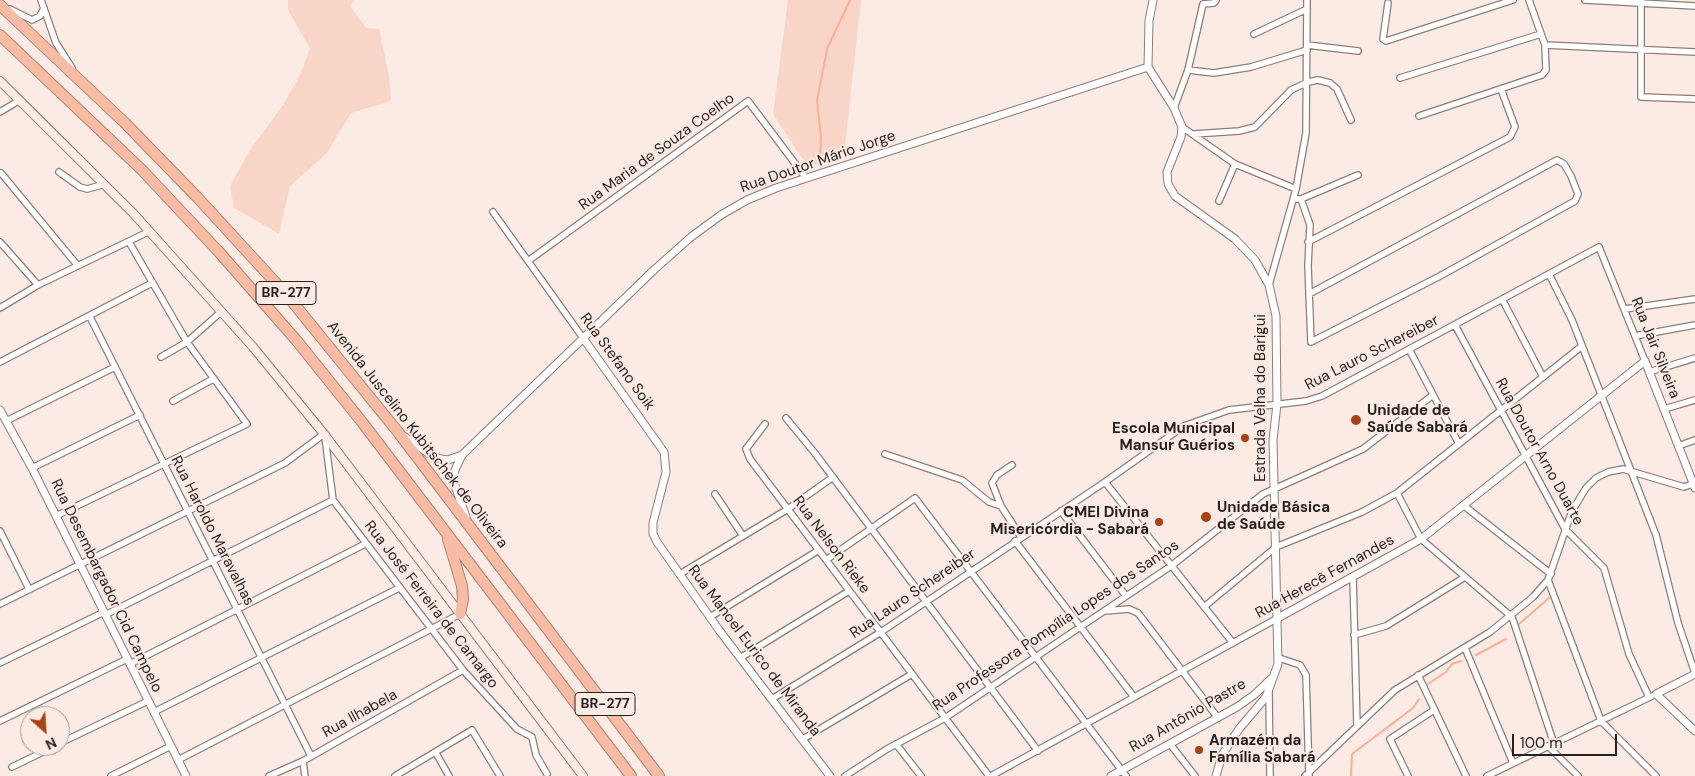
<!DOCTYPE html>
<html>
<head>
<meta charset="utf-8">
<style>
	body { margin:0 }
	#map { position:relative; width:1695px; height:776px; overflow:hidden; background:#fcebe5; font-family:"DM Sans",sans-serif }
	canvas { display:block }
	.north { position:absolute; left:20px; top:706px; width:50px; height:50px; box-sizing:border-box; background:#fcebe5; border:1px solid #a69995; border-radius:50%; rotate:154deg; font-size:14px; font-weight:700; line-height:20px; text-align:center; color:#251f1d }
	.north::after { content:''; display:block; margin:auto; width:18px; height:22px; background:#a74314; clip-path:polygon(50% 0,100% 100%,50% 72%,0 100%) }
	.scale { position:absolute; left:1512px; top:734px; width:105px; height:22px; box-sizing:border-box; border:2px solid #251f1d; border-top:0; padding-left:6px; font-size:15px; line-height:18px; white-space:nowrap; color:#251f1d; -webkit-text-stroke:4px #fcebe5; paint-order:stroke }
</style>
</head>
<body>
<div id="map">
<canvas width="1695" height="776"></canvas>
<div class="north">N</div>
<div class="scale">100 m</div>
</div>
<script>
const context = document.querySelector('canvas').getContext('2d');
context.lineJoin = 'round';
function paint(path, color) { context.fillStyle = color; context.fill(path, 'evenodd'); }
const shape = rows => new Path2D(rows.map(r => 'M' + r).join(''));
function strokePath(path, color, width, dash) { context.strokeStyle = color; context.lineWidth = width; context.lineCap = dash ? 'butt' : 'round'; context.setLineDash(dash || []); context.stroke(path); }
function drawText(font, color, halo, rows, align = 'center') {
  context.font = font + ' "DM Sans",sans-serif'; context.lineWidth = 4; context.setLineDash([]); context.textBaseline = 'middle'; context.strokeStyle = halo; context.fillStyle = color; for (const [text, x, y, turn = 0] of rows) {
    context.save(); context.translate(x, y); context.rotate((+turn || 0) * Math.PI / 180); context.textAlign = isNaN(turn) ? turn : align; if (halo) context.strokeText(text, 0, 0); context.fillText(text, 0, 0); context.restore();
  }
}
const green = shape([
	[288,0,353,0,350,6,366,28,379,29,389,76,391,101,351,113,327,153,290,186,279,234,234,208,230,186,250,150,283,105,300,75,310,48,288,10],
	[788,0,861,0,844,155,808,167,773,114]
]);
const stream = shape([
	[820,157,821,137,817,101,827,49,850,0],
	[1518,625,1549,598],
	[1476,655,1506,639],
	[1428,684,1446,672,1452,664,1461,661],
	[1351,776,1352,754,1413,708,1419,699]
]);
const minor = shape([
	[41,0,56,43,72,68],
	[1585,0,1695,6],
	[1641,0,1641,97,1695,99],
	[1388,3,1383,39,1386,41,1513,0],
	[10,9,32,20,40,16,44,8],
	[1254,34,1307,9],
	[1307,45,1358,51],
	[1545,45,1695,52],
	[1188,70,1214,73,1251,67,1307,50],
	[1400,78,1541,34],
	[1174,108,1188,70,1203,4,1214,3,1216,0],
	[0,112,20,100],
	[1419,116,1542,75,1546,70,1545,45,1529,0],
	[1182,127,1235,164,1296,189],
	[1194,134,1239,131,1255,127,1291,90,1308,82,1318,80,1330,83,1337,89,1351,120],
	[59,172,80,187,87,189,105,184],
	[1,173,78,266],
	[1294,199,1301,199,1310,225,1308,266,1311,342,1440,276,1575,201,1578,194,1571,176,1564,164,1557,160,1309,294],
	[1301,199,1358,175],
	[1219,201,1235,164],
	[493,212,583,338],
	[0,242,38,285],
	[1308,242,1510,137,1515,127,1501,89],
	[528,261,748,101,806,178],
	[1549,274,1572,320,1656,535,1678,623,1695,673],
	[1269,285,1296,189,1306,133,1307,0],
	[1502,299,1543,377],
	[0,308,38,285,150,231],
	[1625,309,1695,299],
	[90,317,311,756],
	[1455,325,1565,529,1604,568,1629,654,1649,697],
	[1635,336,1695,325],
	[1409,349,1459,444],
	[161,357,187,342,222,311],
	[0,362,152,283],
	[1649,372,1695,358],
	[173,401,213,379],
	[1664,409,1695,400],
	[786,418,814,452,1038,751],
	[6,421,115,367],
	[765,424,746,449,750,459,989,776],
	[325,437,333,500,463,670,517,729,532,737,536,755,547,774],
	[1678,446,1695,440],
	[885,454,962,480,989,502,1001,506],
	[1012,465,997,475,992,483,1001,506,1021,537],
	[32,468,140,415],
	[1105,482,1233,643],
	[1397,493,1421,539,1512,617,1554,744],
	[715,494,743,536],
	[1463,505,1551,574],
	[1061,511,1126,596],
	[56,516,247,424,187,342,129,242],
	[0,531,29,589],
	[1015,541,1134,697],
	[826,560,915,498,1126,776],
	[680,574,788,509,833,477],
	[1353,576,1357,726],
	[1548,580,1601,721,1656,776],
	[0,604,285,463,324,434],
	[1204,607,1276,547,1362,512,1397,493,1582,346],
	[1105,611,1129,609,1138,613,1218,718],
	[105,615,333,500],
	[710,617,819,550],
	[1354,635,1386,626,1465,577],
	[1465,648,1513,763],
	[740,658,849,591],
	[1279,658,1300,665,1306,675,1309,775],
	[0,663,104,612],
	[130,664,365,544],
	[1418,675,1466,776],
	[1269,691,1270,776],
	[772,699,881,632,1105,482,1184,426,1229,410,1306,401,1322,396,1599,247,1645,361],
	[154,712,399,588],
	[0,721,127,659],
	[803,739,912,674],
	[60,743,148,701],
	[896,744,921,776],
	[1170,744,1195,776],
	[1548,746,1578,776],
	[436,753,449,776],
	[178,760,460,614],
	[303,761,305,776],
	[12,767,55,746],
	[111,776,171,746],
	[269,776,303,761,463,670],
	[395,776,472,730,500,776],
	[845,776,887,749,945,718,1104,611,1171,566,1263,494,1363,449,1433,395],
	[991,776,1278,618],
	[1305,776,1395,690,1490,632,1533,597,1548,580,1572,511,1586,488,1596,478,1608,472,1623,469,1684,487,1695,483],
	[1408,776,1390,739,1434,710],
	[1487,776,1652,696]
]);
const tertiary = shape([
	[1153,0,1149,21,1148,67,1174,108,1182,127,1181,137,1167,172,1168,184,1175,196,1235,239,1255,260,1269,285,1276,316,1277,404,1273,440,1278,664,1266,697,1239,729,1222,755,1216,776],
	[583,338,664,452,666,472,653,523,653,534,657,542,719,630,830,776],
	[0,410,32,468,186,776],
	[405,437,435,458,448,460,462,455],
	[466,517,453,480,455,470,462,455,655,269,691,237,721,215,747,200,776,188,1148,67],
	[1278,618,1421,539,1645,361,1695,488],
	[1695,674,1656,694,1695,731],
	[1111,776,1237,707,1254,695,1272,678]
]);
const secondary = shape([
	[0,81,133,213,253,347,324,434,583,776]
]);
const motorway = shape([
	[0,5,125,123,197,197,286,294,398,432,659,776],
	[0,35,142,170,219,252,297,341,362,422,631,776],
	[448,539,462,586,463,599,460,614]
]);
const markers = [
	[1356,420,6,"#a74314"],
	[1245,438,5,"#a74314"],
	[1206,517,6,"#a74314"],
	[1159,522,5,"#a74314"],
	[1199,750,5,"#a74314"]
];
const shields = [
	[286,293,60],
	[605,704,60]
];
const shieldNames = [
	["BR-277",286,293],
	["BR-277",605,704]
];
const streetNames = [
	["Rua Maria de Souza Coelho",657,152,-36],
	["Rua Doutor Mário Jorge",818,162,-19],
	["Rua Jair Silveira",1655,348,68],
	["Rua Lauro Schereiber",1372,353,-27],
	["Rua Stefano Soik",617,362,54],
	["Estrada Velha do Barigui",1261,398,-90],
	["Avenida Juscelino Kubitschek de Oliveira",417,435,52],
	["Rua Doutor Arno Duarte",1539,452,61],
	["Rua Haroldo Maravalhas",212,531,63],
	["Rua Nelson Rieke",831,545,53],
	["Rua Herecê Fernandes",1325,577,-29],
	["Rua Desembargador Cid Campelo",106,586,64],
	["Rua Lauro Schereiber",913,594,-34],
	["Rua José Ferreira de Camargo",431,605,52],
	["Rua Professora Pompília Lopes dos Santos",1056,626,-34],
	["Rua Manoel Eurico de Miranda",754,651,53],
	["Rua Ilhabela",360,714,-29],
	["Rua Antônio Pastre",1188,716,-30]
];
const poiNames = [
	["Unidade de",1367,411],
	["Saúde Sabará",1367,428],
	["Escola Municipal",1235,429,"right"],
	["Mansur Guérios",1235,446,"right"],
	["Unidade Básica",1217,508],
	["de Saúde",1217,525],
	["CMEI Divina",1149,513,"right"],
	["Misericórdia - Sabará",1149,530,"right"],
	["Armazém da",1209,741],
	["Família Sabará",1209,758]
];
paint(green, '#f9d5c7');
strokePath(stream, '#fcaf92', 2);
strokePath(minor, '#8c7d78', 8);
strokePath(tertiary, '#8c7d78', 9);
strokePath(secondary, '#8c7d78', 10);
strokePath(motorway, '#ae8475', 12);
strokePath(minor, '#fff', 5.5);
strokePath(tertiary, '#fff', 7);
strokePath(secondary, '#fdebe4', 8);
strokePath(motorway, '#f8bba4', 10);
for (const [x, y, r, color] of markers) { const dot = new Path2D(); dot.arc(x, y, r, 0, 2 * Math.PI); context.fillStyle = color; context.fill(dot); strokePath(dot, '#fcebe5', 2); }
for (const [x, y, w] of shields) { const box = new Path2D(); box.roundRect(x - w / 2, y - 11.5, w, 23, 4); context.fillStyle = '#fcebe5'; context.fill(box); strokePath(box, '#251f1d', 1); }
drawText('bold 14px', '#251f1d', null, shieldNames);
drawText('15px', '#251f1d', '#fcebe5', streetNames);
drawText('bold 15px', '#251f1d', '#fcebe5', poiNames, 'left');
</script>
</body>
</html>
